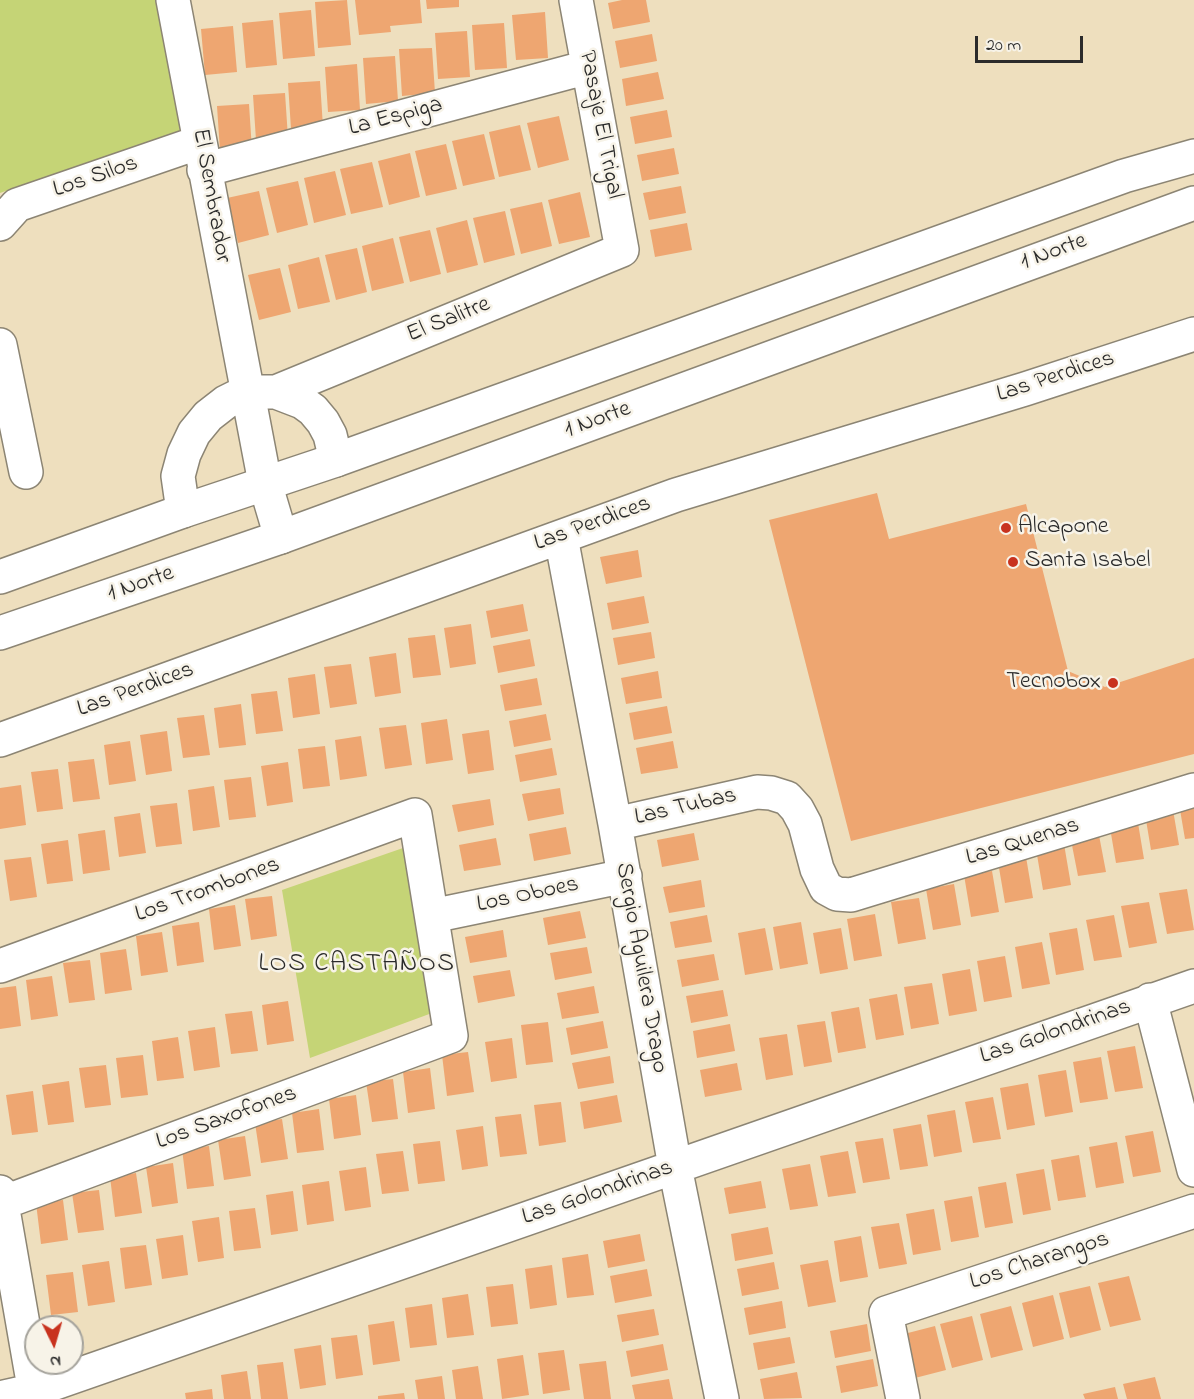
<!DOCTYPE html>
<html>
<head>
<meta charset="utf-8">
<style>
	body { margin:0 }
	#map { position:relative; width:1194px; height:1399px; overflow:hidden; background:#eedfbe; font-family:"Indie Flower",sans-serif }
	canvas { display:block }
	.north { position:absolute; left:24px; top:1315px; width:60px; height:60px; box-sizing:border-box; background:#f7f3e8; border:2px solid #a5a39c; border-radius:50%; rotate:175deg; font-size:16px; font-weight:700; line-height:24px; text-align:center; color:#2b2b2b }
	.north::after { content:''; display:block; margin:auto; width:21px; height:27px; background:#c8321e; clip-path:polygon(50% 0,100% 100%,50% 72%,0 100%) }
	.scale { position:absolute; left:975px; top:36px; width:108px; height:27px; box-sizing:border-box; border:3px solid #2b2b2b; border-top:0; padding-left:8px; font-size:18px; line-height:21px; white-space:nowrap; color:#2b2b2b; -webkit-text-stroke:4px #f7f3e8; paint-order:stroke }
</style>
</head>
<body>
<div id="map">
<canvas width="1194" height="1399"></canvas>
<div class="north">N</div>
<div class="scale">20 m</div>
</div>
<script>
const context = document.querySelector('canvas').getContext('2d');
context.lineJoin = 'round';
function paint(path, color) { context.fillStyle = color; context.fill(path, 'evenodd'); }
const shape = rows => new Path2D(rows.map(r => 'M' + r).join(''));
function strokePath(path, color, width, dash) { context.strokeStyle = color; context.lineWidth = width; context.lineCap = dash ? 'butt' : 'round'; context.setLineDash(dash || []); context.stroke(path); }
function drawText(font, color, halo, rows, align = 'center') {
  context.font = font + ' "Indie Flower",sans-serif'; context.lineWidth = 5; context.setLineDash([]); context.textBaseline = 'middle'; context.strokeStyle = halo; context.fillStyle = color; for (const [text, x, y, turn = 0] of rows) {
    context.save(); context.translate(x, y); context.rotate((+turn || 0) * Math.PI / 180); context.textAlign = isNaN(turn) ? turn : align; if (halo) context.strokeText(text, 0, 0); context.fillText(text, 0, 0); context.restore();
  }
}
const green = shape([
	[0,0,162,0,188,128,0,193],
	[403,848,432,1013,310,1058,282,890]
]);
const building = shape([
	[347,0,351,45,318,48,315,2],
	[355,0,420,0,422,23,390,26,391,32,359,35],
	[426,0,459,0,459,7,427,9],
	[622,0,646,0,650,22,613,29,608,3],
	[311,10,315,56,283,59,279,13],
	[545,12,548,58,516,60,512,15],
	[273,20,277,65,246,68,242,23],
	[504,23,507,68,475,70,472,25],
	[233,26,237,72,205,75,201,29],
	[467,31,470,77,438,79,435,33],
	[652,34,657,61,620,68,615,41],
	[432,48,435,93,402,96,399,49],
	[395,56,398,101,366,104,363,58],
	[357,64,360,110,328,112,325,67],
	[658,72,664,99,626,106,622,79],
	[320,81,323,127,291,129,288,83],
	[285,93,288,138,256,140,253,95],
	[249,104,252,150,220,151,217,106],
	[667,110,672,137,635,144,630,117],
	[559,116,569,160,538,168,527,123],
	[520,125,531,170,499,177,489,132],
	[484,134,495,179,463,186,452,141],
	[446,144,457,189,426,196,415,151],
	[674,148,679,174,642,181,637,155],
	[410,153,420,197,389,205,378,161],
	[372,162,383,207,351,214,340,169],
	[335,171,346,215,314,223,304,178],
	[298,181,308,225,277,233,266,188],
	[681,186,686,213,649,220,643,193],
	[259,191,269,235,238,243,227,198],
	[580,192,590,237,559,244,548,200],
	[542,202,552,246,521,254,510,209],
	[505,211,515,255,484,263,473,218],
	[467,220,478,265,447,273,436,228],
	[687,223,692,250,655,257,650,230],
	[430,230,441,274,410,282,399,237],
	[393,238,404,283,372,291,362,246],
	[357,248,367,292,336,300,325,255],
	[319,257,330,302,298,309,288,265],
	[280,268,291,312,259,320,248,275],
	[877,493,889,539,1026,504,1068,671,1105,687,1194,658,1194,754,851,841,769,520],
	[638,550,642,577,606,584,600,557],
	[644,596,649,623,612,630,607,603],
	[523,604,528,631,491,638,486,611],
	[471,624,476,664,450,668,444,628],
	[651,632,655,658,618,665,613,638],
	[435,635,441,675,413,678,408,638],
	[530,639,535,666,498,673,493,646],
	[396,653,401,693,375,697,369,657],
	[351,664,357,704,330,708,324,667],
	[658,671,662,698,626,704,621,678],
	[315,674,320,714,293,718,288,678],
	[537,678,542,705,505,711,500,685],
	[277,691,283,731,256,734,251,694],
	[241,704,246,745,219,748,214,708],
	[667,706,672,733,634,740,629,713],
	[546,714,551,740,514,747,509,721],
	[204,715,210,755,183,758,177,718],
	[447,719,453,760,426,764,421,723],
	[406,725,412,765,385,769,379,728],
	[489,730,494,770,468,774,462,734],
	[167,731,172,771,146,775,140,735],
	[361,736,367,776,340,780,335,740],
	[130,741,136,781,109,785,104,745],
	[673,741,678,768,641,774,636,748],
	[325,746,330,786,303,789,298,749],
	[552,748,557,775,520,782,515,755],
	[94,759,100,799,73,802,68,762],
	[288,762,293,802,267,806,261,766],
	[58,769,63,809,37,812,31,772],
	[251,777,256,817,229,820,224,780],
	[21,785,26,825,0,829,0,788],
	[214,786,220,827,193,831,188,790],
	[560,788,564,814,528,821,522,794],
	[1194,795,1194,838,1185,839,1178,798],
	[490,799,494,825,458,832,452,805],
	[177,803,182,844,156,847,150,806],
	[1172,804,1179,845,1151,850,1144,808],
	[140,813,146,853,119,857,114,817],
	[1137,817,1144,859,1116,863,1109,822],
	[566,827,571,854,534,861,529,834],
	[105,830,110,870,83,874,78,834],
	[1098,830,1106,872,1078,876,1070,835],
	[694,833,699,860,662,867,657,840],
	[496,838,501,865,464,871,459,845],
	[68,840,73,881,47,884,41,844],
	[1064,844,1071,885,1043,890,1036,849],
	[31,857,37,897,10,901,4,860],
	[1026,857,1033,898,1005,903,998,862],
	[992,871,999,912,971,917,964,875],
	[701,880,705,907,669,913,663,887],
	[954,884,961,925,933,930,926,889],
	[1187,889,1194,930,1167,934,1159,893],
	[272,896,277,936,251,940,245,899],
	[919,898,926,939,898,944,891,902],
	[1149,902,1157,943,1129,948,1121,906],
	[235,905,241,946,214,950,209,909],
	[580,911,586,938,548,945,543,918],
	[875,914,882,956,854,961,847,919],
	[707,915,712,942,675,948,670,922],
	[1114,915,1122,957,1094,961,1086,920],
	[199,922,204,962,177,966,172,926],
	[801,922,808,964,780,969,773,927],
	[765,928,773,970,745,975,738,933],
	[841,928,848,969,820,974,813,933],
	[1077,928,1084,970,1056,975,1049,933],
	[503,930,507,957,470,963,465,937],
	[162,932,168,972,141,976,136,936],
	[1042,942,1050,984,1022,989,1015,947],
	[587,947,592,973,555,980,550,953],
	[126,949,132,990,105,994,100,953],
	[714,954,719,980,682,987,677,960],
	[1005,956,1012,997,984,1002,977,961],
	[90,960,95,1000,69,1003,63,963],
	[970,969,977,1011,949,1016,942,974],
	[510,970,515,996,478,1003,473,976],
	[52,976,58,1016,31,1020,26,980],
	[932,983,939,1024,911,1029,904,987],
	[16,986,21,1026,0,1029,0,988],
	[594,986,599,1013,562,1019,557,993],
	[723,990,728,1016,691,1023,686,996],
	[897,994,904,1035,876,1040,869,999],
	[288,1001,294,1041,267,1045,262,1005],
	[859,1007,866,1048,838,1053,831,1012],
	[252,1011,258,1051,231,1054,225,1014],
	[603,1021,608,1048,571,1055,566,1028],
	[825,1021,832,1062,804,1067,797,1025],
	[548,1022,553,1062,526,1065,521,1025],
	[730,1024,735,1051,697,1058,693,1031],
	[215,1027,220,1067,194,1071,188,1031],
	[787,1034,793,1075,766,1080,759,1038],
	[178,1037,184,1078,157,1081,152,1041],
	[512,1038,517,1078,491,1082,485,1042],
	[1135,1046,1143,1088,1115,1092,1107,1051],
	[468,1052,474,1092,447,1096,442,1055],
	[143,1055,148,1095,121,1098,116,1058],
	[610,1056,614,1083,578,1089,572,1063],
	[1101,1057,1108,1099,1080,1103,1073,1062],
	[737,1063,742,1090,705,1097,700,1070],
	[106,1065,111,1105,85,1108,79,1068],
	[430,1068,435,1109,408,1113,403,1072],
	[1066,1070,1073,1112,1045,1117,1038,1075],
	[393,1079,398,1119,372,1122,366,1082],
	[69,1081,74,1122,48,1125,42,1085],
	[1028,1083,1035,1125,1007,1130,1000,1088],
	[33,1091,38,1132,12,1135,6,1095],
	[356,1095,361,1135,334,1139,329,1099],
	[617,1095,622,1122,584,1129,580,1102],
	[993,1097,1001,1139,973,1143,965,1102],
	[561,1102,566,1142,539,1146,534,1105],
	[319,1109,324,1150,297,1153,292,1113],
	[955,1110,962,1152,934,1157,927,1115],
	[521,1114,527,1154,500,1157,495,1117],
	[282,1119,288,1159,261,1163,255,1123],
	[921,1124,928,1166,900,1170,893,1129],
	[483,1126,488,1166,462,1170,456,1130],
	[1153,1131,1161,1172,1133,1177,1125,1136],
	[245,1136,251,1176,224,1180,218,1140],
	[883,1138,890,1179,863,1183,855,1142],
	[440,1141,445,1181,418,1184,413,1144],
	[1117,1142,1124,1183,1096,1188,1089,1147],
	[209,1146,214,1186,187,1189,182,1149],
	[403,1151,409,1191,382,1194,376,1154],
	[848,1151,856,1193,828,1197,820,1156],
	[1079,1155,1086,1197,1058,1201,1051,1160],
	[173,1163,178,1203,152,1207,146,1167],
	[810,1164,818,1206,790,1210,782,1169],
	[366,1167,371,1207,345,1211,339,1171],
	[1044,1169,1051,1210,1023,1215,1016,1174],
	[136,1173,142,1213,115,1217,110,1177],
	[329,1181,334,1221,307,1225,302,1185],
	[761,1181,766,1208,729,1214,724,1188],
	[1006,1182,1013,1223,985,1228,978,1187],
	[99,1190,104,1230,78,1233,72,1193],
	[293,1191,298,1231,271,1235,266,1195],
	[972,1196,979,1237,951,1242,944,1201],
	[63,1200,68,1240,41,1244,36,1203],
	[255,1208,261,1248,234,1251,229,1211],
	[934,1209,941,1250,913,1255,906,1214],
	[219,1217,224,1258,198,1262,192,1221],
	[899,1223,907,1264,879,1269,871,1227],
	[768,1227,773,1254,735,1261,731,1234],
	[640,1234,645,1261,608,1268,603,1241],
	[183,1235,188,1275,162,1279,156,1239],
	[861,1236,868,1277,840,1282,834,1241],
	[146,1245,152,1285,125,1289,120,1248],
	[588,1254,594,1295,567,1298,562,1258],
	[828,1260,836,1302,808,1307,800,1265],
	[109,1261,115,1302,88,1306,82,1265],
	[774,1262,779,1289,742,1296,737,1269],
	[552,1265,557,1305,530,1309,525,1269],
	[647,1269,652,1296,615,1303,610,1276],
	[73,1272,78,1312,51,1315,46,1275],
	[1129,1276,1141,1320,1110,1327,1098,1283],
	[513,1284,518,1324,491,1327,486,1287],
	[1090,1286,1101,1330,1070,1338,1059,1293],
	[468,1294,474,1335,447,1338,442,1298],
	[1053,1295,1064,1339,1033,1347,1022,1303],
	[782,1301,786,1328,749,1335,744,1308],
	[432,1304,437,1345,410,1348,405,1308],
	[1011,1306,1023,1350,991,1358,980,1314],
	[654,1309,659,1335,622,1342,617,1315],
	[972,1316,983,1360,952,1368,940,1324],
	[394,1321,400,1361,373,1365,368,1325],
	[867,1324,871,1351,835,1358,830,1331],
	[935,1326,946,1370,915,1378,904,1334],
	[357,1335,363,1375,336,1379,331,1338],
	[790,1337,795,1363,758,1370,753,1343],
	[663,1344,668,1370,631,1377,626,1351],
	[321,1345,326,1385,300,1389,294,1349],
	[564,1350,570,1390,543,1394,538,1353],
	[523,1355,529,1395,502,1399,497,1359],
	[873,1359,878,1386,841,1393,836,1366],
	[606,1361,611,1399,584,1399,579,1364],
	[283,1362,288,1399,261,1399,257,1365],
	[478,1366,483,1399,456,1399,452,1370],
	[247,1371,251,1399,224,1399,221,1375],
	[797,1372,802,1398,764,1399,760,1379],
	[442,1376,445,1399,418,1399,415,1380],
	[1155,1377,1161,1399,1127,1399,1123,1384],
	[669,1379,673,1399,635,1399,632,1385],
	[1115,1387,1118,1399,1085,1399,1083,1394],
	[212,1389,213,1399,186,1399,185,1393],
	[404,1393,405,1399,378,1399,378,1396]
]);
const minor = shape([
	[173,0,265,483,281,537],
	[204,170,588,67],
	[0,224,17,205,200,142],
	[0,345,26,472],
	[276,392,622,250,576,0],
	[183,511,178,476,184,454,194,433,208,416,226,402,246,392,276,392,302,402,313,410,323,422,330,435,336,460],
	[561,537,615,824,675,1167,722,1399],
	[0,740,676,495,1025,389,1194,334],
	[615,824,757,792,771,793,787,798,797,809,805,824,817,869,826,888,837,894,851,895,1194,790],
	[432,916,625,876],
	[0,966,415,815,451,1036,2,1203],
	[1150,1000,1194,1170],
	[0,1192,36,1399],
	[0,1398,35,1390,1194,986],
	[903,1399,886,1313,1194,1211]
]);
const primary = shape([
	[0,577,183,511,336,460,1124,176,1194,156],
	[0,633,281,537,1194,203]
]);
const markers = [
	[1006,528,6,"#c8321e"],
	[1013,562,6,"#c8321e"],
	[1113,683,6,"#c8321e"]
];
const streetNames = [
	["La Espiga",396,118,-15],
	["Pasaje El Trigal",599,125,79],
	["Los Silos",96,178,-19],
	["El Sembrador",210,196,80],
	["1 Norte",1054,253,-20],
	["El Salitre",449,321,-22],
	["Las Perdices",1056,378,-18],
	["1 Norte",598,421,-20],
	["Las Perdices",593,525,-20],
	["1 Norte",141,585,-19],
	["Las Perdices",136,691,-20],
	["Las Tubas",686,808,-13],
	["Las Quenas",1023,843,-17],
	["Los Trombones",208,891,-20],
	["Los Oboes",528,896,-12],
	["Sergio Aguilera Drago",640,968,80],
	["Las Golondrinas",1056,1033,-19],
	["Los Saxofones",227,1119,-20],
	["Las Golondrinas",598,1194,-19],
	["Los Charangos",1040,1262,-18]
];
const poiNames = [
	["Alcapone",1018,528],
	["Santa Isabel",1025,562],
	["Tecnobox",1101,683,"right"]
];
const neighbourhoodNames = [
	["LOS CASTAÑOS",357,966]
];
paint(green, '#c5d476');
paint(building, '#eea671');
strokePath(minor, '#8c8574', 36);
strokePath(primary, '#8c8574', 36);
strokePath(minor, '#fff', 33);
strokePath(primary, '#fff', 33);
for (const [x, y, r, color] of markers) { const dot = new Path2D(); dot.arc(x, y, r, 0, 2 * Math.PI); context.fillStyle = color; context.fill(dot); strokePath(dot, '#f7f3e8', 2); }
drawText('24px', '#2b2b2b', '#f7f3e8', streetNames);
drawText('24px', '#2b2b2b', '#f7f3e8', poiNames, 'left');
context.letterSpacing = '1.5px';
drawText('26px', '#2b2b2b', '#f7f3e8', neighbourhoodNames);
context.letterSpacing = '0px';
</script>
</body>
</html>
